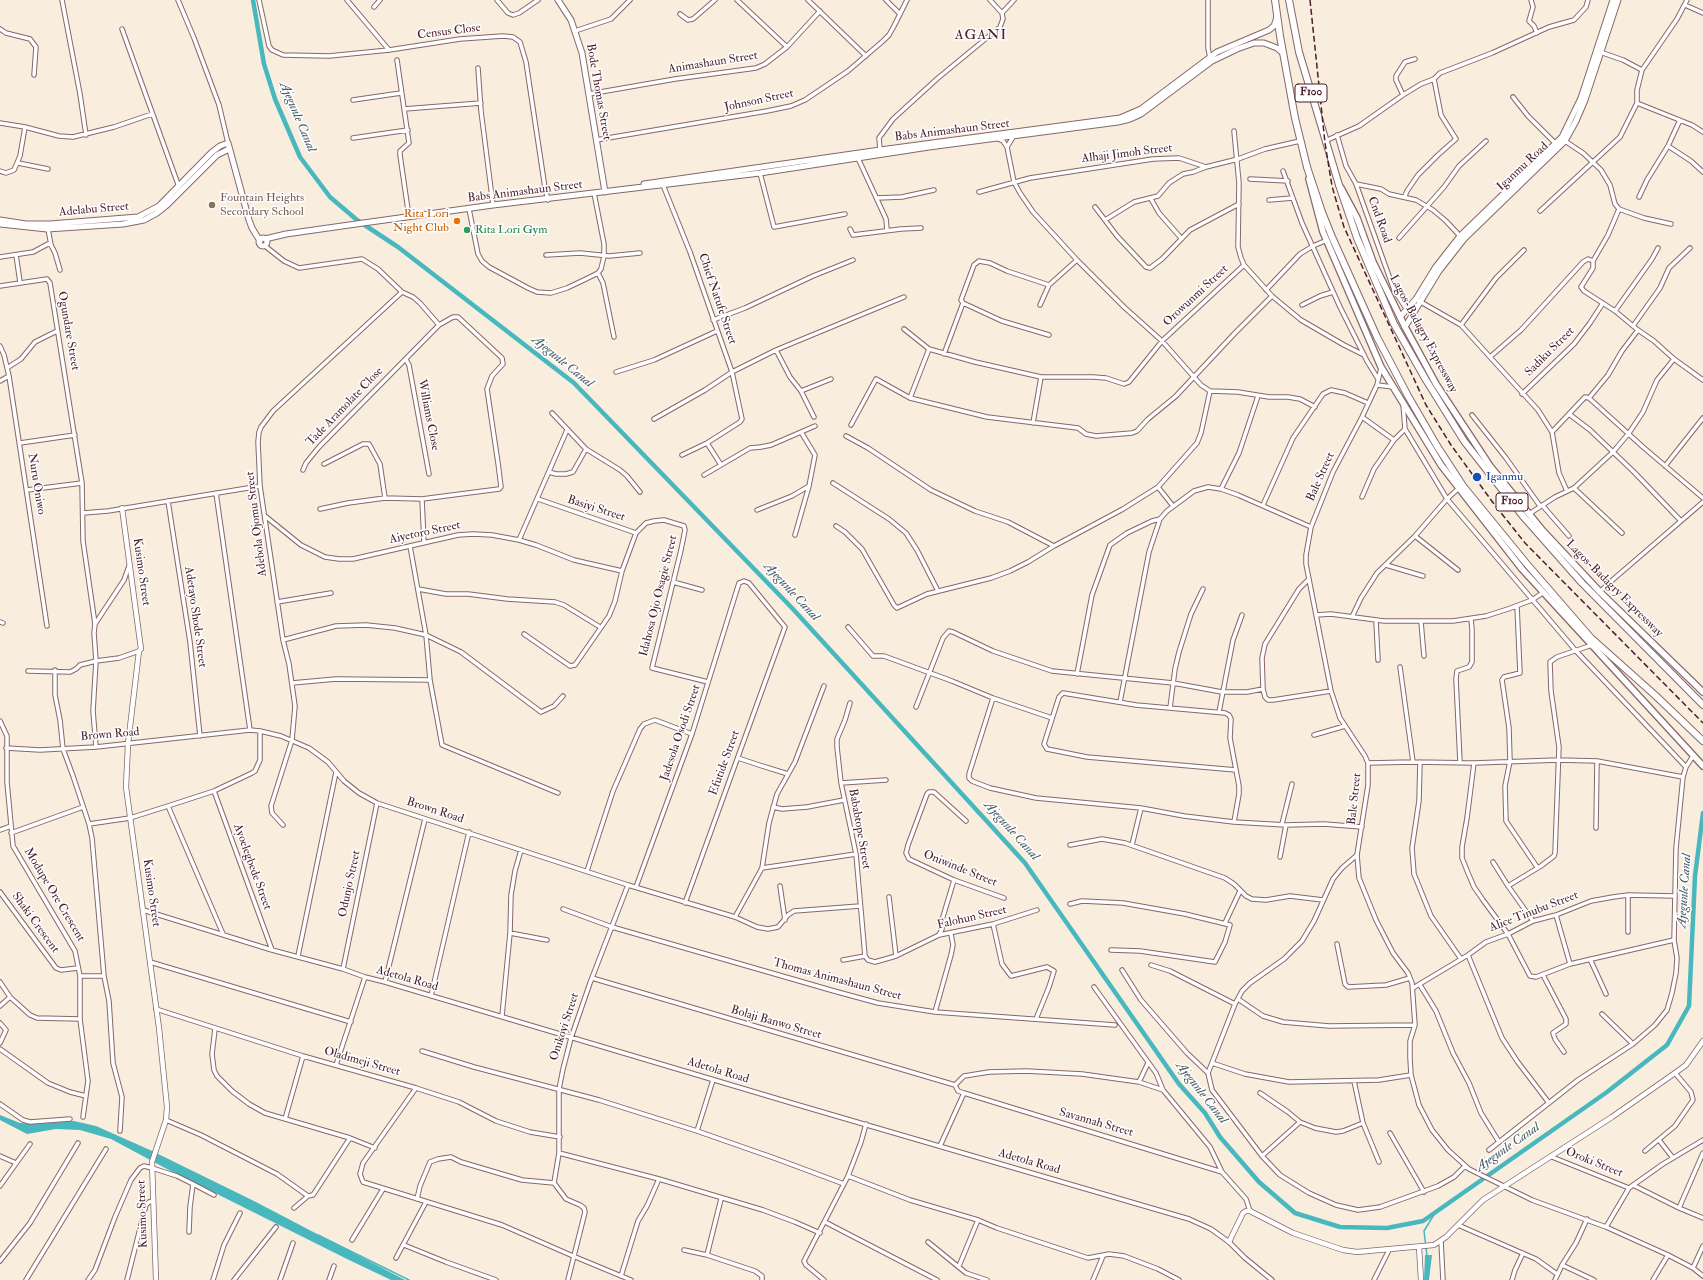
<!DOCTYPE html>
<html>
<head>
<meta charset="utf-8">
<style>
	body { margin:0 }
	canvas { display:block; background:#f9edde }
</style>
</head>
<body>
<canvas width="1703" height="1280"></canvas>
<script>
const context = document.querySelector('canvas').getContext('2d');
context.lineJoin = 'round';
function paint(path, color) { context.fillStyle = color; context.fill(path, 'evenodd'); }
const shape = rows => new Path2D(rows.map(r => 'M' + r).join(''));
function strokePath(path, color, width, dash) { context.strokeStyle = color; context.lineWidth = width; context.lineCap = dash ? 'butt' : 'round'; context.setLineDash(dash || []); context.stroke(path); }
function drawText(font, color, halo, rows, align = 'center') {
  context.font = font + ' "IM FELL Double Pica",serif'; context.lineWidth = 3; context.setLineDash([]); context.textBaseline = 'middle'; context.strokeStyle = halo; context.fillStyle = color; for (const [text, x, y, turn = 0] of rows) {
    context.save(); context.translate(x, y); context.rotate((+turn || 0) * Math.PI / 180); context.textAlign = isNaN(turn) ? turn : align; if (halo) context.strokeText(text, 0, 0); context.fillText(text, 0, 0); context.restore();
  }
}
const water = shape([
	[0,1115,20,1123,37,1124,74,1121,96,1126,150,1150,254,1201,405,1280,391,1280,347,1259,167,1169,111,1139,80,1130,56,1129,27,1134,0,1120],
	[1425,1255,1432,1255,1429,1280,1424,1280]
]);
const stream = shape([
	[318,1235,409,1280],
	[1427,1256,1424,1231,1435,1213]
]);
const canal = shape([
	[253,0,264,64,275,99,300,157,330,197,357,220,398,247,574,383,792,608,1025,863,1179,1084,1205,1113,1220,1137,1259,1182,1295,1213,1340,1227,1387,1228,1423,1221,1607,1092,1667,1045,1689,1006,1695,876,1703,813]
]);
const minor = shape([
	[62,0,80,94,86,135],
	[178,0,194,38,219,105,228,143],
	[259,0,269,46,272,50,283,55,329,56,389,50,460,39,503,36,513,37,520,42,526,62,545,188,548,200],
	[347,0,389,50],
	[497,0,508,13,513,15,519,13,538,0],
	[737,0,787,47],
	[808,0,866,56],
	[886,0,900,14],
	[990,0,1002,13],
	[1208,0,1208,48,1210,58],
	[1531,0,1533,7,1529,21,1534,26,1537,33],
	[1685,5,1703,13],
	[374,7,380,0],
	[680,14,688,20,693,19,715,0],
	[0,29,6,33,30,39,36,47,34,75],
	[122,29,179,187],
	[575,31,611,19,630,0],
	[1600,52,1623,60,1642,70],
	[397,60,409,143,400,151,400,155,409,217],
	[478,68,481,111,493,205],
	[589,94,675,79,756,68,765,64,787,47,820,11],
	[1403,95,1396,80,1396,76,1405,62,1415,59],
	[1513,97,1528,116,1556,144],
	[353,100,401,93],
	[1637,103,1692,125,1703,132],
	[404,109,481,103],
	[0,123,25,127,20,156,14,170,6,173,0,171],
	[25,127,59,136,73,137,114,127,152,114],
	[1234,131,1239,183,1238,247,1241,258,1244,265,1272,296,1301,320,1344,345,1364,355],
	[1337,135,1346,166,1356,184,1394,290,1407,310],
	[353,138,408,130],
	[998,139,1003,141,1007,147,1014,182,1020,193,1033,212,1077,260,1124,307,1162,341,1201,385,1210,391,1238,392,1269,397,1288,397,1300,399,1315,407],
	[596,140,767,111,791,106,805,100,848,71,883,41,889,35,894,26,907,0],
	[1325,141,1359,126,1403,95,1421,84,1434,79,1440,73,1492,53,1549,27,1574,20,1586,7,1588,0],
	[1565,141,1583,153,1601,170,1610,185,1615,204,1619,209,1644,218,1671,224],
	[1668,146,1691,161,1703,172],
	[1007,147,1013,137],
	[880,150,879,138,893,119,938,78,1000,27,1003,19,1002,13,1014,0],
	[857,156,886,219,887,230],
	[18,163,48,169],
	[1283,171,1302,223,1340,307,1367,361,1378,379],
	[760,173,774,227,845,214],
	[1250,179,1288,181],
	[1356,184,1381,189,1389,194,1416,200,1433,210,1446,221,1460,236],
	[663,185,690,252,732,372,742,419,740,422,707,443,721,465],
	[979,192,1030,178,1153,159,1179,158,1206,167,1238,159,1265,149,1300,141],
	[1405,196,1407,191,1418,175,1438,155,1456,139,1441,115,1434,79],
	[1639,197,1647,180,1668,146,1680,120],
	[877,198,902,197,934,190],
	[1151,199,1159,213,1181,238],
	[1269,200,1293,198],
	[1095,207,1117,236,1146,267,1150,268,1162,259,1190,230,1239,204],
	[469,209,478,254,482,261,489,267,528,288,537,292,551,293,567,288,586,279,598,273,601,269,604,256,604,244,594,193],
	[1619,209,1608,235,1593,261,1593,268,1581,287,1584,291,1615,311,1638,330,1654,341,1674,359,1703,380],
	[1540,211,1620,137,1637,103,1637,90,1642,70,1677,19,1687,0],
	[1105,220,1134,202,1158,196,1169,183,1183,174,1193,172,1206,167],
	[850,229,853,235,901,229,921,228],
	[1399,238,1444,187,1459,166,1486,141],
	[51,245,55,253,60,270],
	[265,246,284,261,299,268,362,259,378,269,402,292,413,297,420,303,439,325],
	[16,255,20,282],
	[546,255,580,253,609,256,640,253],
	[0,257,33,252,48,244,51,245,48,229],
	[598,273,603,283,614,337],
	[0,286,47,279,50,283,82,483,83,541,95,624],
	[1266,290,1300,254,1313,246,1327,240],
	[1419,301,1461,325,1538,410,1552,432,1559,473,1567,491],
	[963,303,961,300,974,265,979,261,990,263,1007,271,1049,285],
	[1040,305,1049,285,1077,260],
	[1302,305,1320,296,1333,292],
	[1615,311,1652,259,1658,248],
	[713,320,745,308,813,276,853,260],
	[1461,325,1496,278,1524,250],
	[1633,326,1660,288,1669,268,1690,248],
	[904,329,929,349,975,362,1041,377,1093,377,1106,378,1124,384,1129,382,1162,341,1244,265],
	[0,346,4,355,9,376,47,626],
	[776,350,790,377,801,391,814,417],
	[944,354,963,303,1002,321,1049,335],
	[1490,357,1521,330,1583,262,1588,259,1593,261],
	[406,360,409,365,429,474],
	[7,368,21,359,35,342,57,331],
	[1381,368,1377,385,1362,417,1333,472,1311,527,1306,555,1306,564,1331,691,1340,718,1365,756,1368,763,1368,785,1357,855,1359,878,1376,920,1393,953,1408,973,1412,983,1415,1025,1410,1041,1410,1058,1411,1075,1419,1105,1432,1130,1448,1150,1469,1169,1532,1200,1606,1227,1668,1255,1693,1268,1703,1276],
	[616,372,654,360,717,331],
	[0,381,9,376],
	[1377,385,1393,387],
	[801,391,831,379],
	[1522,394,1574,344,1590,323,1603,303],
	[910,398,929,349],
	[1589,398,1643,447,1703,498],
	[1403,404,1405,429,1447,499,1576,651,1686,767,1683,777,1676,848,1674,940,1677,958,1676,973,1672,993,1667,1010,1655,1025,1633,1044,1578,1080,1489,1150],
	[552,413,586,449,620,470,627,476,640,492],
	[1569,414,1590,430,1634,472,1681,521],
	[1472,415,1506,458,1540,506],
	[654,419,705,390,732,372,776,350,904,297],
	[1033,423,1041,377],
	[851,425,876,379,910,398,987,417,1078,428,1086,434,1096,436,1132,433,1137,431,1148,419,1176,396,1235,333,1272,296],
	[1552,432,1585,397,1589,398,1608,375,1622,351,1638,330],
	[846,436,868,448,931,490,975,511,1008,522,1054,546],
	[1394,440,1405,429],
	[20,443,75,435],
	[682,455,707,443],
	[324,464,363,444,369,444,380,464,385,498],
	[1665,466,1703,418],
	[303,470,306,463,319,447,439,325,453,317,458,317,502,358,503,364,492,376,487,389,498,463,501,487,499,489,422,499,385,498,348,503,320,509],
	[549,472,556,474,566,474,573,472,586,449],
	[704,475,750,448,761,447,771,445,815,426],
	[833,483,889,519,906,533,917,550,938,591],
	[1158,487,1173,506],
	[1574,488,1622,533],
	[1221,489,1239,453,1258,396],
	[27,490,82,483],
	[216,493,250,730],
	[1362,497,1374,469,1394,440,1362,417],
	[422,499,424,543],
	[538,499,636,533,646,523,654,521,664,520,684,526,685,530,681,550,652,668,708,682],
	[168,501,190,642,200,736],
	[1263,505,1293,438,1323,394,1331,390,1345,393,1368,403],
	[1542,505,1569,536],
	[757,510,792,496,809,486,815,455,801,432],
	[83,513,108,511,260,486],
	[1529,514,1555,497,1574,488,1613,452,1629,433,1643,412,1657,380,1674,359],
	[265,516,301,545,325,557,339,559,353,559,458,535,473,534,492,535,519,540,536,545,574,560,622,571],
	[836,526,845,532,862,549,894,605,897,608,927,594,991,578,1010,571,1028,562,1054,546,1123,509,1158,487,1197,443,1201,433,1210,391],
	[795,535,809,486],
	[1415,536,1458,570],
	[519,540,567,430],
	[410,546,426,635,430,680,442,745,558,793],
	[1386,565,1423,576],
	[1309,579,1299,589,1265,644,1262,658,1263,689,1265,697,1268,700,1273,700,1331,691],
	[673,582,702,590],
	[418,589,446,594,468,594,507,599,555,602,564,605,600,627],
	[1600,592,1609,583,1703,502],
	[277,602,331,593],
	[1517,606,1520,673,1504,677,1502,680,1509,728,1510,761,1505,786,1506,821,1537,867],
	[1316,615,1331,614,1384,621,1453,621,1486,616,1508,609,1532,600,1544,592],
	[1352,617,1361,598,1377,573,1415,536,1447,499,1459,488],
	[1376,621,1378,660],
	[0,622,3,623],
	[1421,622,1424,656],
	[848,627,873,656,884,656,952,681,993,698,1052,718],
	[524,634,570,666,575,665,609,616,615,601,622,571,636,533],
	[283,640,336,626,366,625,395,628,426,635,461,652,541,712,554,706,563,696],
	[1400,667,1413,762],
	[55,670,55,695,60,720,63,749,73,776,89,824,92,838,104,976,109,1001,113,1063,122,1097,120,1131],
	[28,671,70,672,76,669,80,665,96,661,119,658,139,651],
	[1077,674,1092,595,1110,545,1127,533,1152,521,1160,519],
	[292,683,336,679,430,680],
	[993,698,969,774,969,778,972,781,990,788,1036,798,1141,808,1184,816,1234,822,1286,825,1324,824,1362,827],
	[1120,702,1149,552,1160,519,1167,511,1194,491,1208,487,1221,489,1238,495,1311,527],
	[850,703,845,720,837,739,837,747,841,783,856,854,865,956,868,960,875,962,896,956,939,935,993,924,1037,910],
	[916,707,943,638,949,631,953,632,993,651,1052,671,1173,683,1222,692,1247,692,1263,689],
	[1170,708,1175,669,1179,652,1191,614,1203,589],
	[1219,712,1233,640,1242,615],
	[0,721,7,736,7,782,13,846,75,951,80,976,80,1019,88,1081,83,1117],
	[1314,735,1345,726],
	[96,747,93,711,96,661,94,633,95,624,124,580,129,566],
	[6,748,40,750,96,747,250,730,260,731,281,736,309,748,328,762,344,781,359,793,377,803,628,885,735,917,757,927,768,929,778,927,788,915,794,911,860,906],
	[738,758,759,765,788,774],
	[1420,762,1419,801,1412,848,1414,874,1431,916,1461,959],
	[1460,762,1456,679,1457,671,1469,667,1472,662,1472,629,1471,619],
	[1368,763,1413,762,1474,763,1558,760,1597,761,1683,777],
	[1474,763,1467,818,1462,847,1462,858,1468,873,1474,887,1483,900,1508,934,1530,976,1536,977,1570,964,1674,940],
	[1686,767,1693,756],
	[841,783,886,780],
	[214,791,272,950],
	[168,806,223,934],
	[773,807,782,809,807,807,844,800],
	[966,821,934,792,929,792,927,794,908,845,906,853,909,859,954,880,1004,898],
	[1234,822,1239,794,1239,786,1230,738,1231,719,1229,715,1225,713,1136,705,1063,693,1059,697,1044,744,1047,749,1087,757,1236,770],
	[89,824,130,818,168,806,214,791,252,773,255,771,260,760,260,731],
	[1282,824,1292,784],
	[283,825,272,813,271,806,292,740,295,706,289,664,283,640,260,486,258,442,259,432,261,427,273,411,402,292],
	[1596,828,1597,761],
	[0,830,11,826],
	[11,833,83,807],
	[1070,845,1102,839,1125,843,1225,878,1234,884,1246,896,1252,899,1266,900,1290,896,1323,900],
	[1132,845,1141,808],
	[1357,855,1342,868,1333,879,1314,921,1302,941,1284,959,1250,983,1242,991,1235,1004,1208,1073,1212,1090,1262,1156,1280,1175,1309,1193,1336,1205,1358,1210,1380,1207,1438,1186,1454,1177,1465,1166],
	[1280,857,1286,825],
	[1493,862,1508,886,1533,921],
	[762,868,856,854],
	[587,871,613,791,640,729,644,724,655,720,692,734],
	[780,886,785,920],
	[1508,886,1541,866,1554,856,1555,853,1559,747,1551,691,1550,662,1557,657,1592,645],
	[636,887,692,734,739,583,744,581,749,583,785,627,685,903],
	[0,892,56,968,61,970,78,968],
	[1628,895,1628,932],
	[889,897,896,956],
	[1070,904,1082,901,1123,903,1185,914,1230,925,1225,942,1215,962,1140,951,1111,950],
	[563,909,612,927,834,991,878,1003,935,1012,1115,1025],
	[143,910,272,950,343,969,365,977,385,982,795,1104,1189,1219,1211,1229,1229,1242,1245,1258,1272,1280],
	[1556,915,1570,964],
	[735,917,762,868,769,823,777,794,795,762,824,686],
	[1225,923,1240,891],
	[993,924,1002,964,1011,976,1047,967,1054,971,1049,987,1036,1019],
	[510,933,547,940],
	[939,935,942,929,942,920,954,880],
	[1337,944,1345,984,1348,987,1386,985,1410,978],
	[1468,955,1502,1038,1517,1061,1549,1103],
	[298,956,336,772],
	[1590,959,1606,994],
	[843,960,865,956],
	[150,962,351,1022],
	[1151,965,1170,971,1235,1004],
	[343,969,377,803],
	[1122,970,1141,1000,1187,1053,1208,1073],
	[1543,975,1566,1019,1566,1024,1553,1033,1555,1039,1564,1052],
	[80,976,104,976],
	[592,978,955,1085],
	[0,982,10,997,30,1015,37,1018,80,1019],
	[385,982,425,819],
	[1420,985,1436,1011,1453,1053,1469,1083,1481,1113,1499,1142],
	[1094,987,1156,1073,1163,1090,1210,1147,1222,1172,1246,1199,1250,1211],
	[1413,988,1468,955,1486,942,1508,934,1533,921,1556,915,1591,901,1613,897,1628,895,1675,896],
	[431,996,469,832],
	[1238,999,1263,1016,1283,1022,1329,1026,1415,1025],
	[0,1006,10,997],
	[156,1009,303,1056,416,1088,459,1102,496,1121,530,1132,560,1137],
	[935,1012,951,955,953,945,951,934],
	[1602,1014,1633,1044],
	[502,1016,510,933,511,895,515,871,521,850],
	[0,1023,6,1030,0,1043],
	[215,1029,212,1054,214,1070,217,1076,232,1091,249,1104,265,1113,350,1138,375,1148],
	[0,1049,48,1083,70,1092,86,1096],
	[422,1051,474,1067,599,1100,697,1131,777,1159,844,1184],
	[1212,1063,1245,1074,1289,1082,1379,1080,1411,1075],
	[336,1065,365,977],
	[1354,1081,1363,1123,1379,1162],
	[1139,1082,1148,1063],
	[955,1085,958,1091,964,1093,1222,1172],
	[955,1085,964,1076,989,1072,1026,1071,1082,1074,1139,1082,1163,1090],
	[416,1088,363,1163,360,1174,363,1182,502,1225,573,1256,631,1280],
	[1260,1093,1288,1112,1300,1122,1315,1128,1336,1132,1343,1131,1363,1123],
	[0,1104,23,1120,30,1122,70,1119],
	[285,1119,303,1056],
	[166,1120,201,1135,277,1174,308,1196],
	[697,1131,713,1080],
	[1390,1133,1424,1192],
	[1659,1140,1673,1158],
	[940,1146,964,1093],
	[1645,1151,1675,1126,1693,1100,1691,1092,1675,1073],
	[559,1153,659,1179,763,1210,795,1222,820,1233],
	[0,1156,16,1163],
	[1262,1156,1300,1122],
	[1552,1157,1629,1188],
	[848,1176,910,1200,978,1220,997,1228,1088,1258,1109,1254,1124,1256,1158,1269,1179,1280],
	[554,1183,559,1153,559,1089,563,1069,571,1038,590,983,628,885],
	[554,1183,566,1199,580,1205,584,1208,585,1212,568,1280],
	[193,1184,214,1195],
	[1633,1185,1679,1208,1703,1218],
	[0,1186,30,1144],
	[417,1199,420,1186,430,1162,438,1159,451,1157,461,1162,522,1180,554,1183],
	[294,1208,308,1196,313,1195,350,1138],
	[1679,1208,1703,1153],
	[825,1222,937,1280],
	[1458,1225,1536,1259,1557,1274],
	[1606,1227,1629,1188,1663,1164,1703,1140],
	[352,1240,383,1189],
	[1441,1241,1443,1280],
	[928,1242,966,1273,987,1280],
	[404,1245,446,1262,496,1280],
	[684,1250,707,1255,755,1271,762,1276,762,1280],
	[707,1255,721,1199],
	[396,1258,426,1202],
	[0,1261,30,1223,78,1143],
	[1562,1265,1594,1280],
	[959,1266,978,1220],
	[1693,1268,1703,1246],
	[621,1276,638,1221,647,1206,659,1179],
	[26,1280,106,1149],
	[88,1280,95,1270,115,1217,131,1180,140,1168,144,1166,152,1168,177,1176,193,1184,190,1207,189,1232],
	[127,1280,146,1205,149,1202,153,1201],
	[213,1280,224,1245,240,1213],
	[234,1280,276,1227],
	[280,1280,293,1243],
	[329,1280,334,1266],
	[824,1280,806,1265,804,1261,848,1176,861,1142,866,1124],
	[1093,1280,1103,1256],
	[1374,1280,1389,1250],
	[1512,1280,1515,1270,1523,1253],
	[1555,1280,1562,1265,1576,1243,1587,1219],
	[1653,1280,1668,1255]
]);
const tertiary = shape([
	[122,508,141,649,139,651,128,744,126,787,159,1028,167,1107,166,1120,152,1162,156,1280],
	[1229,1242,1243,1213,1246,1211,1250,1211,1293,1233,1343,1250,1357,1252,1434,1245,1446,1237,1483,1200,1612,1117,1675,1073,1686,1065,1703,1041],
	[1419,1247,1421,1280]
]);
const secondary = shape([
	[558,0,571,20,582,53,605,192],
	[644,184,880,150,1120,118,1141,109,1217,52,1269,30,1274,26,1277,17],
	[0,220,26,224,50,224,138,217,159,206,212,152,220,146,228,143,249,220,252,228,260,241],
	[0,224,47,229,123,224,144,220,157,213,167,205,217,155,229,149],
	'259 242a4 4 0 1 1 8 0a4 4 0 1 1-8 0Z',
	[265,239,286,234,356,224,493,205,760,173,929,147,1118,122,1130,119,1141,114,1212,61,1237,49,1254,43,1264,43,1277,48,1283,53],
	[1400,317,1416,299,1435,268,1460,236,1562,137,1581,98,1613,0],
	[1405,327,1439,271,1464,239,1565,141,1576,121,1585,100,1618,0]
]);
const primary = shape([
	[1309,179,1323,232,1381,367,1441,465,1522,569,1703,766],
	[1341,188,1357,218,1373,262,1405,327,1436,384,1490,466,1543,531,1600,592,1703,692]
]);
const trunk = shape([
	[1275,0,1280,36,1295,118,1307,167],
	[1289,0,1299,52,1339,185]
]);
const motorway = shape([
	[1307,167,1322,212,1332,237,1377,337,1408,396,1437,446,1463,486,1526,563,1591,638,1656,696,1703,741],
	[1339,185,1357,238,1394,324,1426,380,1464,441,1522,515,1582,583,1703,705]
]);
const rail = shape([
	[1310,0,1325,143,1332,186,1338,207,1344,227,1426,405,1451,445,1494,504,1525,543,1703,723]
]);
const markers = [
	[212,205,4,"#8d6e63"],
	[457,221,4,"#e8710a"],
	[467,230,4,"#2e9e5b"],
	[1477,477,5,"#1a4fb4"]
];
const shields = [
	[1311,93,32],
	[1512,502,32]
];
const shieldNames = [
	["F100",1311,93],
	["F100",1512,502]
];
const streetNames = [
	["Census Close",449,32,-7],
	["Animashaun Street",713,63,-9],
	["Bode Thomas Street",598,92,80],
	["Johnson Street",759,101,-12],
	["Babs Animashaun Street",952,131,-7],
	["Alhaji Jimoh Street",1127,154,-7],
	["Iganmu Road",1523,167,-43],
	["Babs Animashaun Street",525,192,-7],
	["Adelabu Street",94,210,-5],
	["Cnd Road",1379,220,70],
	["Orowunmi Street",1196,296,-43],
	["Chief Natufe Street",717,299,71],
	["Ogundare Street",68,331,80],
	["Lagos-Badagry Expressway",1423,334,62],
	["Sadiku Street",1550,352,-45],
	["Tade Aramolate Close",345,407,-46],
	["Williams Close",428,415,79],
	["Bale Street",1321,477,-66],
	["Nuru Oniwo",36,484,81],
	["Basiyi Street",596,509,18],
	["Adebola Ojomu Street",257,524,-97],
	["Aiyetoro Street",425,533,-12],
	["Kusimo Street",141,572,82],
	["Lagos-Badagry Expressway",1614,589,45],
	["Idahosa Ojo Osagie Street",659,596,-76],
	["Adetayo Shode Street",195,617,82],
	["Jadesola Osodi Street",681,733,-71],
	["Brown Road",110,735,-5],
	["Efutide Street",725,763,-70],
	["Bale Street",1355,799,-84],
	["Brown Road",435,811,18],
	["Bababtope Street",859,829,80],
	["Ayoelegbede Street",252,867,70],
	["Oniwinde Street",960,869,22],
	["Odunjo Street",350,884,-78],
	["Kusimo Street",151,893,82],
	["Modupe Ore Crescent",54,895,59],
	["Alice Tinubu Street",1534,912,-21],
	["Falohun Street",972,918,-13],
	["Shaki Crescent",35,923,54],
	["Adetola Road",407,979,16],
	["Thomas Animashaun Street",837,980,15],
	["Bolaji Banwo Street",776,1023,16],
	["Onikoyi Street",565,1027,-72],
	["Oladimeji Street",362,1062,16],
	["Adetola Road",718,1071,17],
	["Savannah Street",1096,1123,16],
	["Adetola Road",1029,1162,16],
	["Oroki Street",1594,1163,22],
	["Kusimo Street",143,1214,-92]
];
const educationNames = [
	["Fountain Heights",220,198],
	["Secondary School",220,212]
];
const foodNames = [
	["Rita Lori",449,214],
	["Night Club",449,228]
];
const leisureNames = [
	["Rita Lori Gym",475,230]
];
const transitNames = [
	["Iganmu",1486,477]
];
const waterNames = [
	["Ajegunle Canal",297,117,67],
	["Ajegunle Canal",562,362,39],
	["Ajegunle Canal",791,592,47],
	["Ajegunle Canal",1011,831,48],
	["Ajegunle Canal",1685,891,-86],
	["Ajegunle Canal",1201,1093,52],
	["Ajegunle Canal",1508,1148,-35]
];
const quarterNames = [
	["AGANI",981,36]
];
paint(water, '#48b8be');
strokePath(stream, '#48b8be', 1.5);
strokePath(canal, '#48b8be', 4.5);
strokePath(minor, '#87676a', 5.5);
strokePath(tertiary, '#87676a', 6);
strokePath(secondary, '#87676a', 7);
strokePath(primary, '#87676a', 8);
strokePath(trunk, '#87676a', 8);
strokePath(motorway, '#87676a', 8);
strokePath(minor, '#fff', 3.5);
strokePath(tertiary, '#fff', 4.5);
strokePath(secondary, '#fff', 5);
strokePath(primary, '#fff', 5.5);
strokePath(trunk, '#fff', 6);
strokePath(motorway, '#fff', 6);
strokePath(rail, '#4a1f2b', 1.5, [6, 3]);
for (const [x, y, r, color] of markers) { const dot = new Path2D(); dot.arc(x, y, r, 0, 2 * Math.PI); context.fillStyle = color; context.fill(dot); strokePath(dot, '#fff', 1.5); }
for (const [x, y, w] of shields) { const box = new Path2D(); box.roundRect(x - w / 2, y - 9, w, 18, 3); context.fillStyle = '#fff'; context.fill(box); strokePath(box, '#4a1f2b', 1); }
drawText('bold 11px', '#4a1f2b', null, shieldNames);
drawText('12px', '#4a1f2b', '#fff', streetNames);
drawText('12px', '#785e54', '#fff', educationNames, 'left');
drawText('12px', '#c56008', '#fff', foodNames, 'right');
drawText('12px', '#27864d', '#fff', leisureNames, 'left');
drawText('12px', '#164399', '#fff', transitNames, 'left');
drawText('italic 13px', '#495c66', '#fff', waterNames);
context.letterSpacing = '1px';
drawText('14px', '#4a1f2b', '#fff', quarterNames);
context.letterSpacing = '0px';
</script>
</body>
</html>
